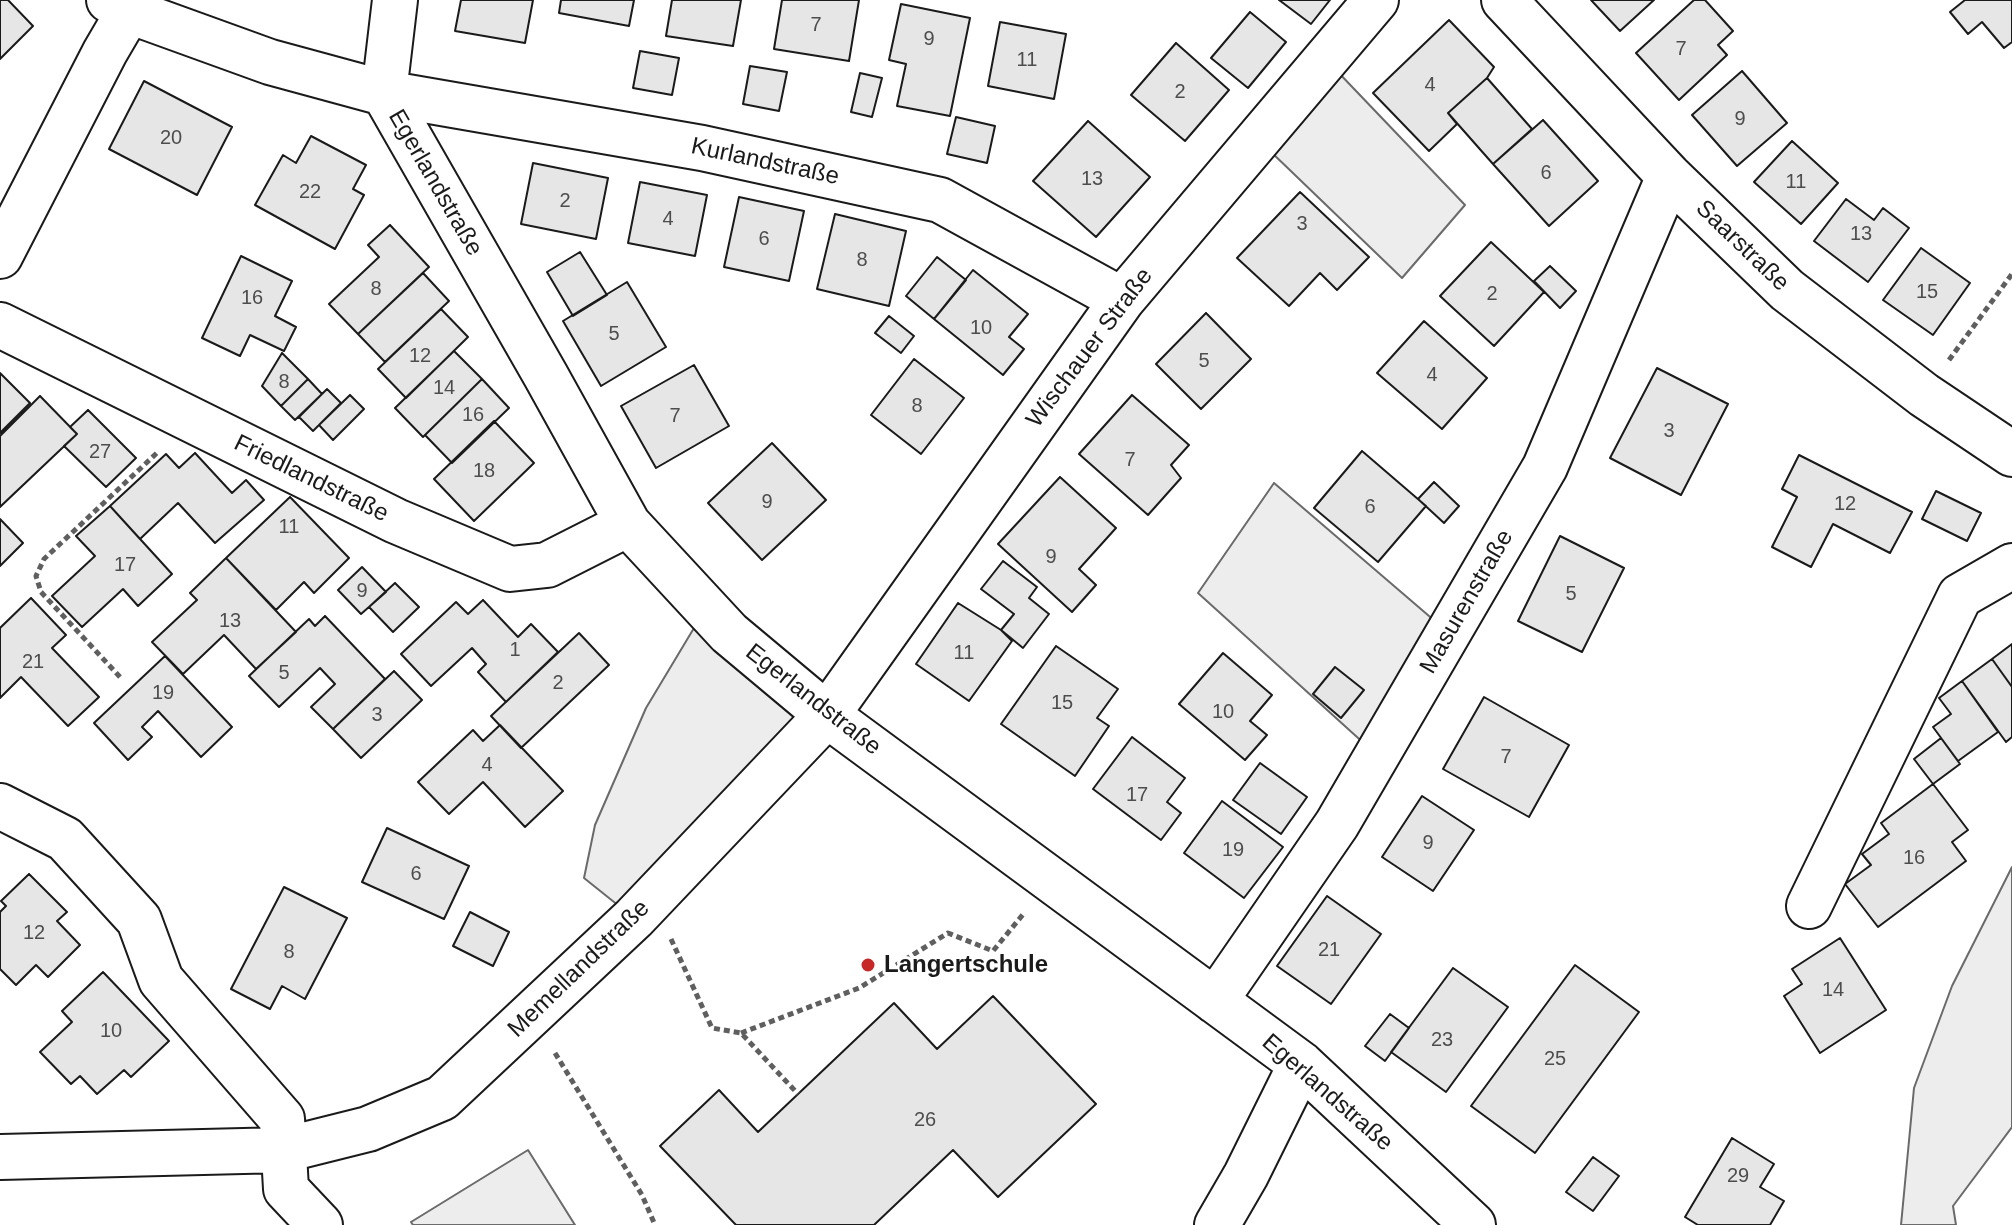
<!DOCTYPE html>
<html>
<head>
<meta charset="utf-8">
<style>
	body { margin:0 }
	canvas { display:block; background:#fff }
</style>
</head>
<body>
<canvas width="2012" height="1225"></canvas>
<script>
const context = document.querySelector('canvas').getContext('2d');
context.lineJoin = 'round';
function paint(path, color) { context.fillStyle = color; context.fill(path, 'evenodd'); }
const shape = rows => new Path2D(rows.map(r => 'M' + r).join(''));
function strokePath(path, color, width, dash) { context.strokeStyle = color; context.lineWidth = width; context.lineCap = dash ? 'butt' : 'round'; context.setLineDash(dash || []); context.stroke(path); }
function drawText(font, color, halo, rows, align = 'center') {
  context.font = font + ' Helvetica,sans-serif'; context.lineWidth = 6; context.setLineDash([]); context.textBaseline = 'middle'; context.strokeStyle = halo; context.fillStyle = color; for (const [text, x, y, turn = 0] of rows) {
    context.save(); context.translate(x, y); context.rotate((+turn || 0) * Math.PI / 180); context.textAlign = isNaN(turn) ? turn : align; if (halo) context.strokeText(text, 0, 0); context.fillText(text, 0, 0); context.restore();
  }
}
const built = shape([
	[1336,70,1465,205,1402,278,1269,150,1336,70],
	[1274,483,1443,628,1368,747,1198,593,1274,483],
	[706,608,827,715,634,918,584,878,595,825,646,708,706,608],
	[2012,867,2012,1127,1953,1206,1956,1225,1901,1225,1914,1088,1952,986,2012,867],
	[528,1150,575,1225,413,1225,411,1222,528,1150]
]);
const building = shape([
	[0,0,8,0,33,26,0,59,0,0],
	[461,0,533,0,525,43,455,31,461,0],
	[561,0,634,0,629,26,559,13,561,0],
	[672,0,741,0,733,46,666,36,672,0],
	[782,0,859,0,849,61,774,49,782,0],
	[1279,0,1330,0,1311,24,1279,0],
	[1591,0,1654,0,1620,31,1591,0],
	[1694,0,1705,0,1733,31,1718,45,1727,55,1679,100,1636,53,1694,0],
	[1965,0,2012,0,2012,42,2004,48,1982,22,1968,34,1950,12,1965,0],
	[901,4,970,18,950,116,897,106,906,64,889,60,901,4],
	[1250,12,1286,42,1248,88,1211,58,1250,12],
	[1449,20,1494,67,1487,78,1448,113,1457,124,1429,151,1373,93,1449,20],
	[1000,22,1066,34,1054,99,988,86,1000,22],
	[1176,43,1229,90,1185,141,1131,95,1176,43],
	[640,51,679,58,672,95,633,88,640,51],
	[750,66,787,72,779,111,743,104,750,66],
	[1742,71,1787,123,1737,166,1692,115,1742,71],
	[860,73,882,78,872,117,851,112,860,73],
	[1487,78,1532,129,1493,164,1448,113,1487,78],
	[144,81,232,127,197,195,109,149,144,81],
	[956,117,995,126,987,163,947,154,956,117],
	[1543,120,1598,181,1549,226,1493,164,1543,120],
	[1088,121,1150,177,1096,237,1033,181,1088,121],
	[311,136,366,165,353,189,364,195,335,249,255,205,283,155,296,163,311,136],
	[1792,141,1838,183,1801,224,1754,182,1792,141],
	[533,163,608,178,596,239,521,224,533,163],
	[640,182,707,195,695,256,628,243,640,182],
	[1300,192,1369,257,1337,290,1320,273,1289,306,1237,258,1300,192],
	[739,197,804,211,789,281,724,267,739,197],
	[1846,199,1874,220,1883,208,1909,228,1868,282,1814,241,1846,199],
	[835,214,906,231,889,306,817,289,835,214],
	[390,225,429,267,358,334,329,304,379,257,368,245,390,225],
	[1491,242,1544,292,1494,346,1440,296,1491,242],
	[1921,248,1970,283,1933,335,1883,300,1921,248],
	[580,252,607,295,573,316,547,272,580,252],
	[241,256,292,281,275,316,296,327,284,351,250,335,240,356,202,338,241,256],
	[937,257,966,280,934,319,906,296,937,257],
	[1550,266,1576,291,1560,308,1534,281,1550,266],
	[973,270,1028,314,1009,337,1024,349,1003,375,934,319,973,270],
	[423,273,449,301,385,362,358,334,423,273],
	[627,282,666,347,601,386,563,321,627,282],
	[441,309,468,337,406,398,378,369,441,309],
	[1206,313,1251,359,1201,409,1156,364,1206,313],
	[889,316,914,336,901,353,875,333,889,316],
	[1424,321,1487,378,1442,429,1377,373,1424,321],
	[454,351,482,379,423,437,395,408,454,351],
	[282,353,308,379,281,406,262,386,282,353],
	[914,359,964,398,921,454,871,415,914,359],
	[694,365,729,426,656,468,621,406,694,365],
	[1657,368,1728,404,1681,495,1610,458,1657,368],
	[0,373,30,403,0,433,0,373],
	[308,379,322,394,295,420,281,406,308,379],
	[482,379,509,408,452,463,425,435,482,379],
	[327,389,341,403,313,431,299,417,327,389],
	[350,395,364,409,333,440,319,425,350,395],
	[1132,395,1189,445,1171,465,1181,478,1148,515,1079,454,1132,395],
	[40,396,77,434,0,507,0,436,40,396],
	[88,410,136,458,106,487,64,446,77,434,70,427,88,410],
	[494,421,534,463,474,521,434,479,494,421],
	[772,443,826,500,762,560,708,503,772,443],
	[1362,451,1426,506,1378,562,1314,508,1362,451],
	[195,453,232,493,246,480,264,500,215,543,178,503,140,539,110,506,166,454,179,468,195,453],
	[1799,455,1912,512,1890,553,1833,524,1811,567,1772,547,1797,497,1782,489,1799,455],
	[1060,477,1116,528,1079,569,1096,585,1072,612,998,544,1060,477],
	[1434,482,1459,506,1444,523,1418,499,1434,482],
	[1936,491,1981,513,1967,541,1922,519,1936,491],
	[290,497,349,558,314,593,304,582,276,610,226,558,290,497],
	[110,506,172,574,138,606,123,589,82,627,52,596,95,556,76,536,110,506],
	[0,519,23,543,0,566,0,519],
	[1560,536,1624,568,1582,652,1518,621,1560,536],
	[226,558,296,632,256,669,224,635,183,674,152,642,197,600,190,593,226,558],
	[1003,561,1037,587,1029,598,1049,614,1023,648,1001,630,1014,614,981,589,1003,561],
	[362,567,386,592,361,614,338,590,362,567],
	[395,583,419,607,393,632,369,607,395,583],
	[31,598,66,635,52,648,99,697,68,726,21,677,0,698,0,628,31,598],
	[483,600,518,637,531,624,558,652,506,702,478,672,486,664,472,648,431,686,401,654,456,602,468,614,483,600],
	[958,603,1001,630,1012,641,969,701,916,664,958,603],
	[325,616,385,679,333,729,311,707,335,684,320,668,279,707,249,676,309,619,315,626,325,616],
	[579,633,609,665,521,748,491,716,579,633],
	[2012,644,2012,687,1992,659,2012,644],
	[1056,646,1118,689,1097,718,1109,726,1075,776,1001,724,1056,646],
	[1223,653,1272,695,1250,721,1267,735,1245,760,1179,704,1223,653],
	[165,656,232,727,201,757,158,711,142,727,152,737,128,760,94,723,165,656],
	[1992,659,2012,687,2012,737,2006,742,1962,681,1992,659],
	[1335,667,1364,690,1341,718,1313,694,1335,667],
	[394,671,422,700,361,758,333,729,394,671],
	[1962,681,1998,732,1958,761,1933,727,1951,714,1939,698,1962,681],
	[1484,697,1569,745,1529,817,1443,769,1484,697],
	[500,725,563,791,525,827,483,782,449,814,418,782,473,730,483,741,500,725],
	[1132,737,1185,778,1167,802,1181,813,1161,840,1093,789,1132,737],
	[1941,738,1960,764,1933,784,1914,759,1941,738],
	[1260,763,1307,797,1281,834,1233,800,1260,763],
	[1933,784,1968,830,1952,842,1966,861,1878,927,1845,884,1871,865,1862,854,1889,834,1881,823,1933,784],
	[1422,796,1474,830,1433,891,1382,857,1422,796],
	[1222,801,1283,847,1244,898,1184,853,1222,801],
	[387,828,469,866,444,919,362,882,387,828],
	[29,874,67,912,57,921,80,945,48,977,36,965,16,985,0,969,0,912,6,906,1,901,29,874],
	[284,887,347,918,305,999,282,986,270,1009,231,989,284,887],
	[1327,896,1381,934,1331,1004,1277,966,1327,896],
	[470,912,509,932,493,966,453,946,470,912],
	[1840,938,1886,1010,1820,1053,1784,996,1802,984,1792,969,1840,938],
	[1575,965,1639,1012,1535,1153,1471,1106,1575,965],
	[1453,968,1508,1007,1446,1092,1391,1052,1453,968],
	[103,972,169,1041,131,1077,124,1070,97,1094,80,1076,71,1084,40,1052,72,1022,62,1011,103,972],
	[993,996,1096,1104,998,1197,953,1150,874,1225,736,1225,660,1146,719,1090,758,1132,894,1003,937,1049,993,996],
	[1390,1014,1409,1028,1385,1061,1365,1046,1390,1014],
	[1732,1138,1774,1164,1760,1187,1784,1201,1770,1225,1698,1225,1685,1217,1732,1138],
	[1593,1157,1619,1176,1593,1211,1566,1192,1593,1157]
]);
const path = shape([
	[1949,360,2012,274],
	[120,677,41,592,36,576,44,559,159,451],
	[671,939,712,1028,741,1033,798,1094],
	[741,1033,859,988,948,933,993,951,1025,912],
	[555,1053,642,1195,655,1225]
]);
const minor = shape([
	[109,0,129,11,270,62,384,93,702,148,940,200,1122,300],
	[395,0,384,93,546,376,628,524,729,633,827,715,1301,1064,1473,1225],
	[1504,0,1669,176,1787,290,1924,395,2012,454],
	[0,256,105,52,129,11],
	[0,325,396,521,510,569,547,565,628,524],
	[0,806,65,839,139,920,161,980,282,1119,286,1189,320,1225],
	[1809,906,1960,596,2012,566],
	[1215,1001,1337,824,1545,467,1669,176],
	[0,1157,284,1150,368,1129,442,1098,634,918,827,715,1122,300,1376,0],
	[1217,1225,1246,1175,1301,1064]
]);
const markers = [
	[868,965,8,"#c62828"]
];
const numberNames = [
	["7",816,25],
	["9",929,39],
	["7",1681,49],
	["11",1027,60],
	["4",1430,85],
	["2",1180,92],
	["9",1740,119],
	["20",171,138],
	["6",1546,173],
	["13",1092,179],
	["11",1796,182],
	["22",310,192],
	["2",565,201],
	["4",668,219],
	["3",1302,224],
	["13",1861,234],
	["6",764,239],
	["8",862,260],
	["8",376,289],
	["15",1927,292],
	["2",1492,294],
	["16",252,298],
	["10",981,328],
	["5",614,334],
	["12",420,356],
	["5",1204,361],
	["4",1432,375],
	["8",284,382],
	["14",444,388],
	["8",917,406],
	["16",473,415],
	["7",675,416],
	["3",1669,431],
	["27",100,452],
	["7",1130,460],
	["18",484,471],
	["9",767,502],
	["12",1845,504],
	["6",1370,507],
	["11",289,527],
	["9",1051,557],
	["17",125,565],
	["9",362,591],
	["5",1571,594],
	["13",230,621],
	["1",515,650],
	["11",964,653],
	["21",33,662],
	["5",284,673],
	["2",558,683],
	["19",163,693],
	["15",1062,703],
	["10",1223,712],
	["3",377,715],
	["7",1506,757],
	["4",487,765],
	["17",1137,795],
	["9",1428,843],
	["19",1233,850],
	["16",1914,858],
	["6",416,874],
	["12",34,933],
	["21",1329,950],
	["8",289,952],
	["14",1833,990],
	["10",111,1031],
	["23",1442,1040],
	["25",1555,1059],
	["26",925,1120],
	["29",1738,1176]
];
const streetNames = [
	["Kurlandstraße",765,162,12],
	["Egerlandstraße",435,183,60],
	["Saarstraße",1742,246,44],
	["Wischauer Straße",1090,348,-53],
	["Friedlandstraße",311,479,26],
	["Masurenstraße",1467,602,-60],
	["Egerlandstraße",813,700,38],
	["Memellandstraße",579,969,-44],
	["Egerlandstraße",1327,1093,41]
];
const poiNames = [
	["Langertschule",884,965]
];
paint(built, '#ededed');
strokePath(built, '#6a6a6a', 2);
paint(building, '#e6e6e6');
strokePath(building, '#1a1a1a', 2);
strokePath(minor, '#1a1a1a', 48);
strokePath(path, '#5f5f5f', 5, [6, 4]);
strokePath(minor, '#fff', 44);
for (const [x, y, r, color] of markers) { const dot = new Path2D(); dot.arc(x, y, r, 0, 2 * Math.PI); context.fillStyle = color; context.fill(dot); strokePath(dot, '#fff', 3); }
drawText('20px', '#4d4d4d', null, numberNames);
drawText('24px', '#1a1a1a', '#fff', streetNames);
drawText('bold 24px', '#1a1a1a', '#fff', poiNames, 'left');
</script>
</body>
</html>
